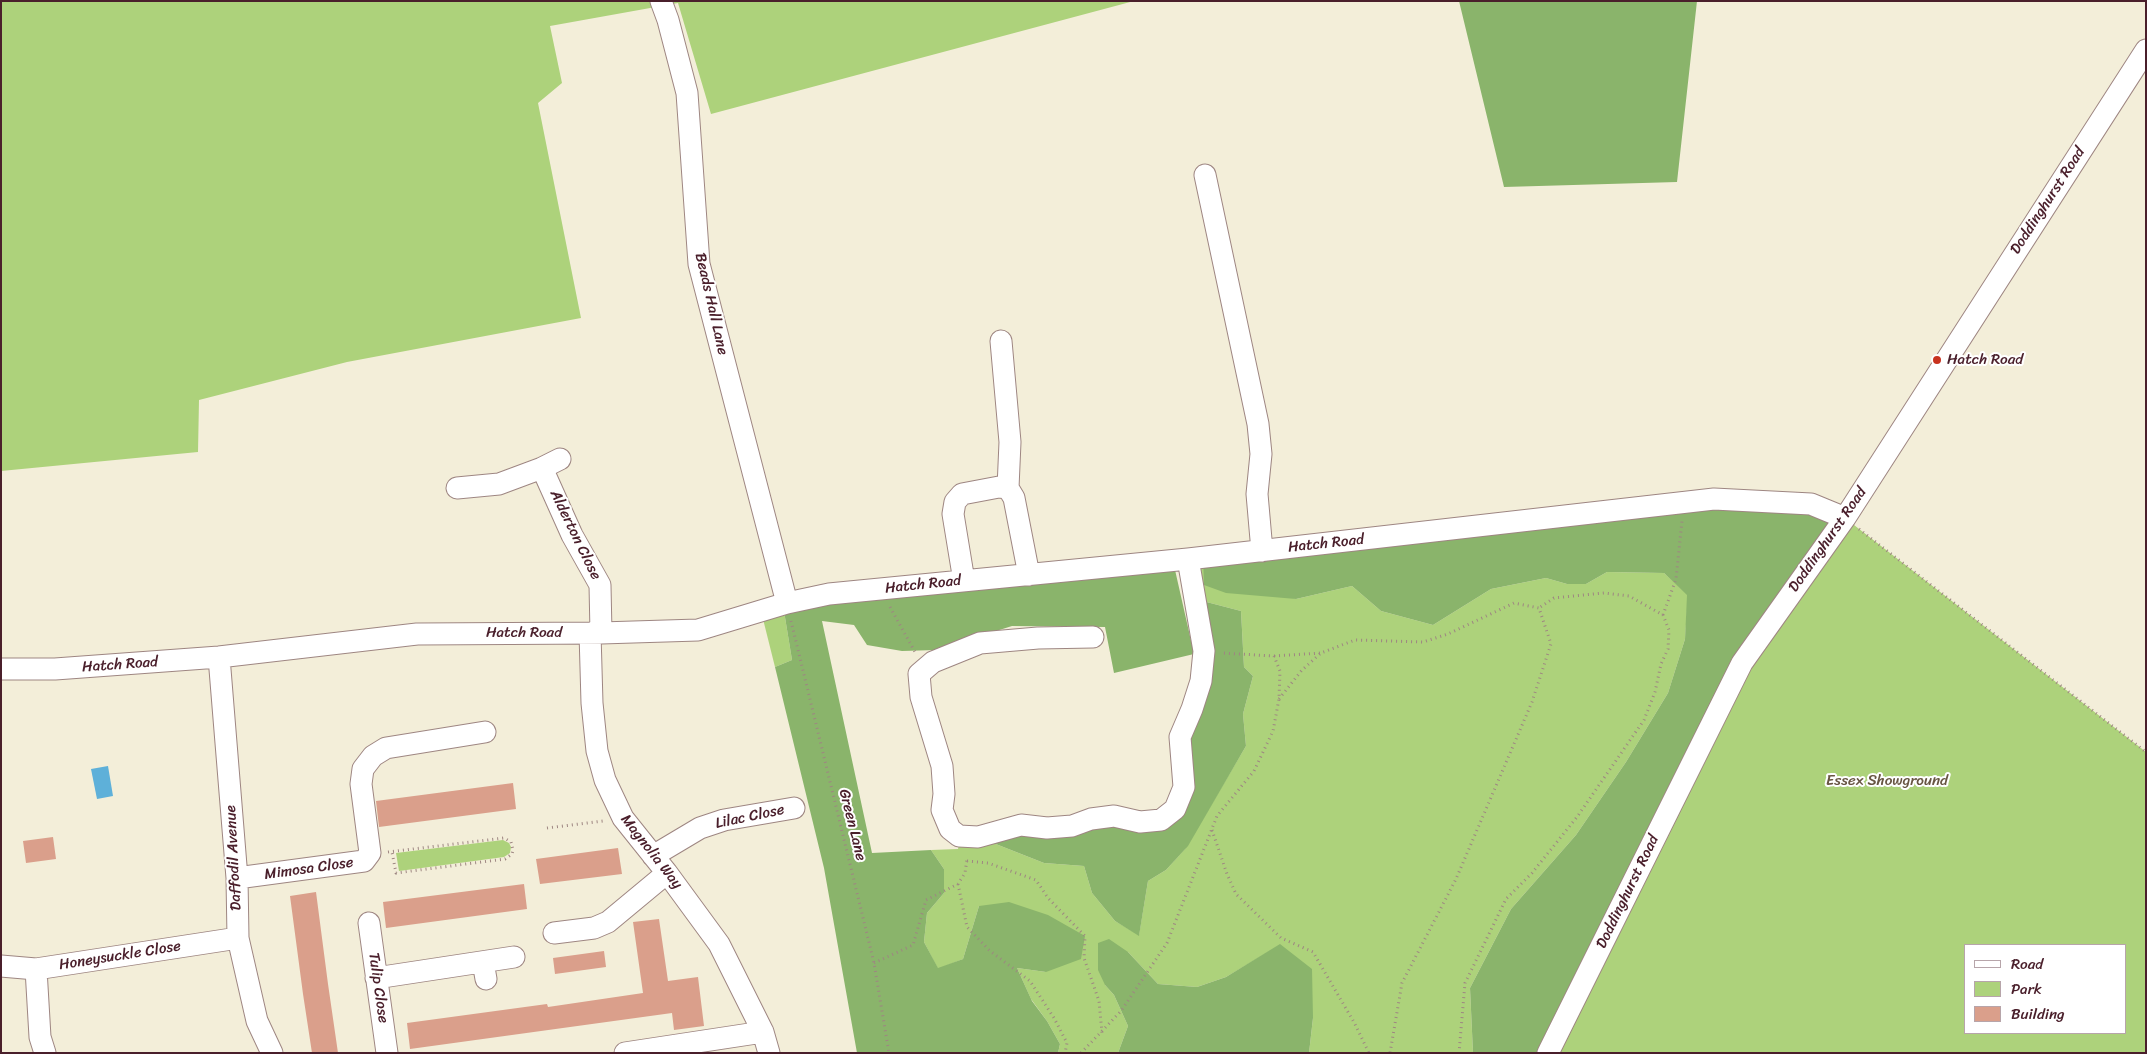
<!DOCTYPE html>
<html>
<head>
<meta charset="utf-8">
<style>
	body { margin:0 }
	#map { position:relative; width:2147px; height:1054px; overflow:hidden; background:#f3eed9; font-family:Sriracha,sans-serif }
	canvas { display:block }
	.frame { position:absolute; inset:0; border:2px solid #4a1f2b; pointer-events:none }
	.legend { position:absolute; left:1964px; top:944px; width:162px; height:90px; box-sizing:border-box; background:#fff; border:1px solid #b7a5aa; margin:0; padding:6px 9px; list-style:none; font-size:15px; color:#4a1f2b }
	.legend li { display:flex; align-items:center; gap:10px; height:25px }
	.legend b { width:25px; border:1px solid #b7a5aa }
</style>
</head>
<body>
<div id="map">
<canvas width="2147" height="1054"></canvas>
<div class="frame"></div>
<ul class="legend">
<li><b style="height:6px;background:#fff"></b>Road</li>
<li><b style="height:14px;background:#add27b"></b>Park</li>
<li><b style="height:14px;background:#da9f8b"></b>Building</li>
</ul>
</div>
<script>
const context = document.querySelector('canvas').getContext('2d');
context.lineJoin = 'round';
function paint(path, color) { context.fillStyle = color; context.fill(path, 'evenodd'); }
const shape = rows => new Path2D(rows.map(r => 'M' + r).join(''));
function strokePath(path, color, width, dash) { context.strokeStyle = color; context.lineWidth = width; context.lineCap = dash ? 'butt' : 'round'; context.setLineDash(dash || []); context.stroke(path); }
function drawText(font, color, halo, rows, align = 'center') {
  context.font = font + ' Sriracha,sans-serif'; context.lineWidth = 4; context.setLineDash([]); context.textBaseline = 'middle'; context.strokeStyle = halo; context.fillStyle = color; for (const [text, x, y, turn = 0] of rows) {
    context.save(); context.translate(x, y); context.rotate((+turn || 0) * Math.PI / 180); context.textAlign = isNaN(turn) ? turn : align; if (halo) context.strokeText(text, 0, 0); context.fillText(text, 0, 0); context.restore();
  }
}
const green = shape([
	[1,1,1134,1,711,114,678,3,550,26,562,83,538,103,581,318,347,362,199,400,198,452,1,471],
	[1845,518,2146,752,2146,1053,1547,1053,1742,663],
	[1966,945,2126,945,2126,1033,1966,1033],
	[1188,559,1296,599,1352,586,1381,611,1433,625,1491,589,1546,578,1567,584,1586,584,1607,572,1664,573,1688,595,1685,639,1668,693,1626,762,1576,835,1511,909,1470,988,1473,1053,1309,1053,1313,1018,1280,945,1226,977,1197,987,1158,984,1128,952,1105,985,1114,995,1128,1026,1118,1053,1058,1053,1060,1044,1047,1021,1031,999,1017,968,1046,972,979,906,963,959,938,969,924,942,927,913,944,893,944,869,931,850,958,849,961,836,978,837,1044,863,1084,866,1092,893,1115,921,1139,935,1148,881,1166,870,1185,849,1246,746,1243,714,1253,676,1244,667,1241,611,1195,599],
	[783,605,792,660,775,667,761,611],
	[503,840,509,843,511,847,510,853,504,857,399,871,396,853]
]);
const forest = shape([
	[1459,1,1697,1,1677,182,1504,187],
	[1714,499,1845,518,1742,663,1548,1053,1473,1053,1470,988,1511,909,1576,835,1626,762,1668,693,1685,639,1687,595,1664,573,1607,572,1586,584,1567,584,1546,578,1491,589,1433,625,1381,611,1352,586,1296,599,1226,593,1204,585,1203,558],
	[1173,561,1194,654,1114,673,1105,627,1012,626,936,650,902,651,867,645,854,625,822,621,872,853,931,850,944,869,944,893,927,913,924,942,938,968,963,959,979,906,1009,902,1048,915,1085,936,1081,959,1046,972,1017,968,1032,1001,1047,1021,1060,1044,1058,1053,857,1053,824,868,775,667,792,660,783,605],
	[1195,599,1241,611,1244,667,1253,676,1243,714,1246,746,1188,846,1166,870,1148,881,1139,936,1115,921,1092,893,1084,866,1044,863,978,837,1175,809,1192,709],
	[1109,939,1128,952,1158,984,1197,987,1226,977,1280,944,1312,969,1313,1018,1309,1053,1118,1053,1128,1026,1114,995,1105,985,1098,970,1098,943]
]);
const water = shape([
	[108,766,113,796,97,799,91,769]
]);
const building = shape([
	[513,783,516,809,379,827,376,801],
	[53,837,56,859,26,863,23,841],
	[618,848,622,874,540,884,536,859],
	[524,884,527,909,386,928,383,902],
	[316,892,328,984,338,1053,312,1053,303,994,290,896],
	[659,919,668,981,698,977,704,1026,674,1030,672,1013,410,1049,407,1023,547,1004,548,1007,643,993,633,922],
	[604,951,606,967,555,974,553,958]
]);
const path = shape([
	[1859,529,2146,752],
	[890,607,915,652],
	[1663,615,1676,579,1682,521],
	[791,621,874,963,889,1053],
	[1274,656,1321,653],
	[1279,699,1302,670,1321,653,1355,640,1423,642,1448,634,1514,603,1539,608,1551,644,1532,702,1456,879,1402,983,1390,1053],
	[547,828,603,821],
	[1212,830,1227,874,1236,894,1281,938,1313,952,1355,1024,1369,1053],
	[388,852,504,838,511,842,513,850,512,854,505,859,396,873,392,852],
	[967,861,988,863,1036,880,1048,898,1085,936,1084,958,1099,1001,1102,1033],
	[958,884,967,927,990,951,1030,981,1054,1018,1067,1043,1065,1053],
	[874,963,913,945,926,900,958,884,965,873,967,859],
	[1081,1053,1121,1011,1167,943,1217,816,1254,771,1273,731,1279,699,1280,671,1274,656,1222,653],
	[1459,1053,1465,983,1506,899,1532,873,1577,817,1644,720,1655,692,1661,664,1668,649,1669,630,1663,615,1629,596,1604,593,1554,598,1539,608]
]);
const minor = shape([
	[661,1,668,20,687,93,699,264,787,603],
	[1205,175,1258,424,1261,454,1257,494,1262,551],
	[1001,341,1010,442,1008,488],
	[542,468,560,459],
	[457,488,499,484,542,468,572,535,600,585,601,633],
	[964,581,953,514,955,502,962,494,999,487,1008,488,1014,498,1029,575],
	[590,633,592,703,597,751,605,780,623,818,667,873,719,944,763,1032,769,1053],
	[1093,637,1038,638,980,643,933,662,919,674,921,697,942,766,944,794,942,810,950,829,959,836,978,837,1021,825,1047,828,1072,826,1091,819,1114,816,1140,822,1161,820,1175,809,1184,787,1180,737,1192,709,1201,681,1204,651,1188,559],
	[219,657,237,878,238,938,257,1021,272,1053],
	[1,669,55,669,219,657,417,634,601,633,698,630,787,603,829,594,1188,559,1714,499,1811,504,1845,518],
	[653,856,700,828,724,820,794,808],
	[237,878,364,861,370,853,361,784,363,769,373,756,386,748,485,732],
	[369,923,387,1053],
	[554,933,594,928,608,922,667,873],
	[483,962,486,979],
	[1,966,36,969,238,938],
	[36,969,40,1037,45,1053],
	[376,978,514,957],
	[625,1053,763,1032],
	[1548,1053,1742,663,1845,518,2146,50]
]);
const markers = [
	[1937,360,5,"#c8321e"]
];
const streetNames = [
	["Doddinghurst Road",2048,201,-57],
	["Beads Hall Lane",711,304,77],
	["Alderton Close",575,535,64],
	["Doddinghurst Road",1828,540,-55],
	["Hatch Road",1326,544,-6],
	["Hatch Road",923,585,-6],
	["Hatch Road",524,633],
	["Hatch Road",120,665,-4],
	["Lilac Close",750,817,-12],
	["Green Lane",852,825,76],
	["Magnolia Way",651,852,52],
	["Daffodil Avenue",234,858,-93],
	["Mimosa Close",309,869,-8],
	["Doddinghurst Road",1628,892,-64],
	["Honeysuckle Close",120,956,-9],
	["Tulip Close",378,988,82]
];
const poiNames = [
	["Hatch Road",1947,360]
];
const parkNames = [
	["Essex Showground",1887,781]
];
paint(green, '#add27b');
paint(forest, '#8ab46b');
paint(water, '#5eb0d9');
paint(building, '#da9f8b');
strokePath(minor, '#9e8682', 23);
strokePath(path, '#9e8682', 3, [1, 4]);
strokePath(minor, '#fff', 21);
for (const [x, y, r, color] of markers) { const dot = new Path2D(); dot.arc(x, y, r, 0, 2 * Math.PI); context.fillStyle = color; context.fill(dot); strokePath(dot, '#fff', 2); }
drawText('15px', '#4a1f2b', '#fff', streetNames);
drawText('15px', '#4a1f2b', '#fff', poiNames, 'left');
drawText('15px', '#685543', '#fff', parkNames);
</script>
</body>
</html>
